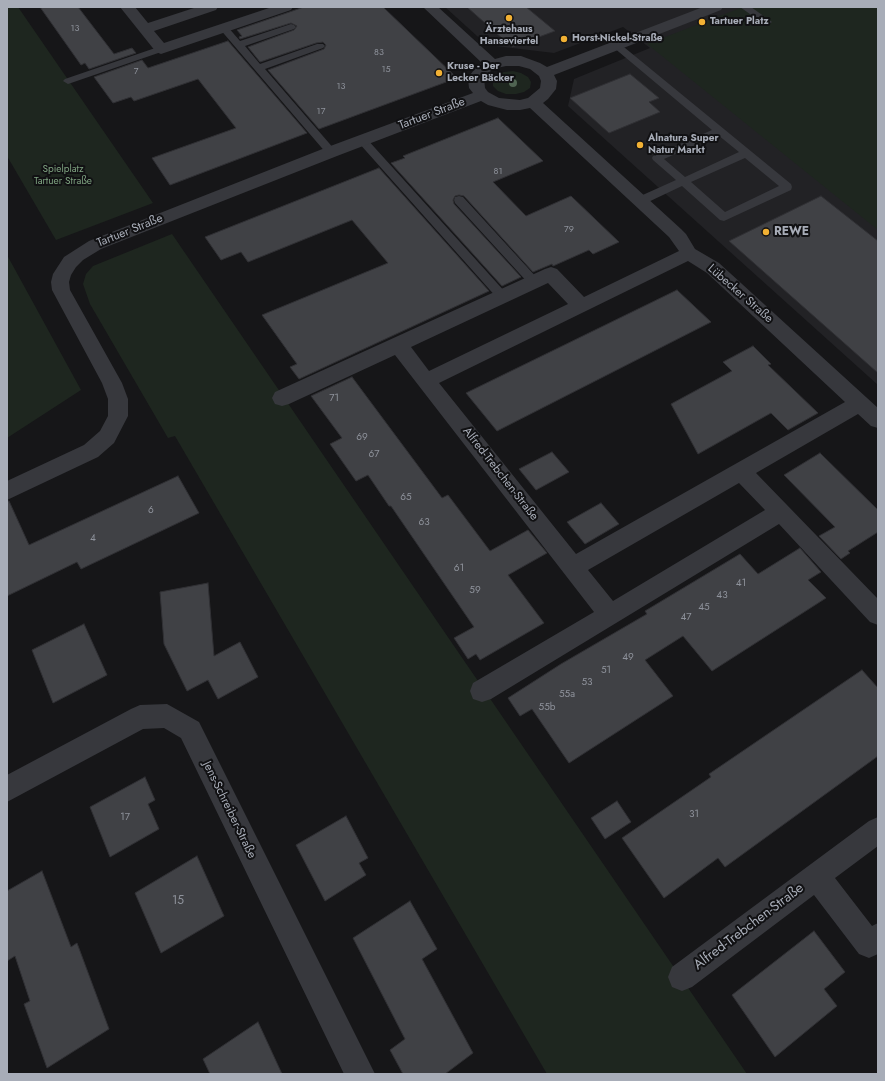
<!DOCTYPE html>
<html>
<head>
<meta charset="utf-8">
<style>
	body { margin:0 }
	#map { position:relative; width:885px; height:1081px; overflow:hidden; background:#161618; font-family:Jost,sans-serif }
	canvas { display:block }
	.frame { position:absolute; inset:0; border:8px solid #a8adb8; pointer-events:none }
</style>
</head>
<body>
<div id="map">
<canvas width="885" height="1081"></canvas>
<div class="frame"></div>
</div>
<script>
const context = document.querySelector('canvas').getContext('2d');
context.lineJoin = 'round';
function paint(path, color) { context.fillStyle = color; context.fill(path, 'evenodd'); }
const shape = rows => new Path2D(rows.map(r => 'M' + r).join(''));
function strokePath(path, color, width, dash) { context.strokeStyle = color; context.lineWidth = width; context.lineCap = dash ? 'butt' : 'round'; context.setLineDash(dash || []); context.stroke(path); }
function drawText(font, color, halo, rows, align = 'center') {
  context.font = font + ' Jost,sans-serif'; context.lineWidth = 4; context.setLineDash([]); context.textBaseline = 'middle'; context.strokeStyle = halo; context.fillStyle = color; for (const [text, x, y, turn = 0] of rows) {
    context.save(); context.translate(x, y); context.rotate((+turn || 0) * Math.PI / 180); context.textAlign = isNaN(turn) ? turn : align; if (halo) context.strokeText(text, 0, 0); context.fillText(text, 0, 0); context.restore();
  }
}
const built = shape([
	[445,7,878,7,878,385,568,106,574,79,650,48,623,27,554,53,487,45]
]);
const green = shape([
	[7,7,18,7,153,203,56,240,7,156],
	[743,7,878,7,878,230,647,44],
	[513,71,521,73,528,77,531,82,530,88,524,92,516,94,506,94,498,91,493,86,493,80,496,75,504,72],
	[172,234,747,1074,547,1074,175,436,168,438,90,304,83,284,86,274,93,266],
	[7,255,81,390,7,438]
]);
const building = shape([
	[40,7,78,7,114,54,132,48,136,53,89,69,85,63,81,65,40,7],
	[304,7,383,7,457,78,319,129,268,70,324,49,326,45,323,42,316,43,260,62,248,47,294,30,297,26,291,23,240,39,239,37,242,36,237,30,304,7],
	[467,7,526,7,555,31,512,47,467,7],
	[228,41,307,133,170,185,152,158,236,128,198,79,134,101,131,97,113,103,94,77,142,60,148,68,228,41],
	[630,74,659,98,649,102,660,112,609,133,570,98,630,74],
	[498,118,543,161,493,182,526,216,571,196,619,242,593,254,589,250,553,266,552,264,533,272,464,196,459,195,455,196,453,200,454,204,521,277,502,286,391,163,405,158,403,156,498,118],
	[379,168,489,291,299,379,290,367,297,364,262,315,388,263,352,220,248,262,241,252,221,260,205,237,379,168],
	[821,196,878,241,878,373,729,241,821,196],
	[677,290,711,322,497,431,466,393,677,290],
	[753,346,771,364,768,365,818,413,788,430,771,413,698,454,671,404,732,371,723,362,753,346],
	[352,377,442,498,448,495,490,551,528,530,547,553,508,575,544,623,480,660,476,654,468,659,454,638,474,627,391,506,389,506,368,475,356,481,330,444,342,438,311,396,352,377],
	[552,452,569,472,536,490,519,469,552,452],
	[820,453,878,510,878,532,848,551,850,553,841,559,819,536,835,527,784,475,820,453],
	[178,476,199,513,81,569,77,562,7,596,7,501,9,501,29,545,178,476],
	[601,503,619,524,585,544,567,522,601,503],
	[800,548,821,572,808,580,826,598,712,671,683,636,645,660,673,696,569,763,532,709,520,716,508,698,561,664,647,614,645,611,740,554,758,574,800,548],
	[208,583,214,656,240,642,258,677,218,699,208,680,187,691,164,644,160,592,208,583],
	[84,624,107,675,53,703,32,650,84,624],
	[862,670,878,688,878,756,725,867,718,858,664,898,622,838,711,777,709,774,862,670],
	[145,777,155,800,148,804,159,829,110,857,90,807,145,777],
	[617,801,631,822,605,839,591,818,617,801],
	[346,816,368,858,359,863,366,875,325,901,296,845,346,816],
	[197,856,224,916,161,953,135,893,197,856],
	[42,871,71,947,77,943,109,1029,47,1068,24,1004,30,1001,15,956,7,961,7,891,42,871],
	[410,901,437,949,422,959,473,1053,445,1074,403,1074,390,1050,405,1039,353,938,410,901],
	[814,931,845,972,824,989,837,1006,775,1057,732,995,814,931],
	[258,1022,282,1074,210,1074,203,1059,258,1022]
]);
const service = shape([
	[740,7,751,7,772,22,767,25,764,24,740,7],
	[291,24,294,25,296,27,294,29,245,46,260,64,317,44,323,44,325,46,323,48,265,69,335,150,336,152,335,154,327,154,219,28,221,26,227,26,240,41,291,24],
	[616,42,619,43,791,184,792,187,791,190,724,221,720,220,682,186,644,204,636,204,635,201,636,198,676,180,653,160,652,158,653,156,712,130,613,47,611,45,613,43,616,42],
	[718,135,739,152,685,177,664,159,718,135],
	[745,158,779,186,725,212,691,182,745,158],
	[161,46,164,47,166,49,164,51,71,83,68,84,63,81,65,79,161,46],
	[362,137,366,138,506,293,508,296,506,299,502,300,498,299,358,142,357,140,362,137],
	[459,196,463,197,538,279,540,282,538,285,534,286,530,285,455,203,454,200,455,197,459,196]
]);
const minor = shape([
	[120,7,135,7,148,23,197,7,218,7,216,10,154,31,164,43,272,7,293,7,291,10,161,54,156,52,120,7],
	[423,7,438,7,495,59,506,56,521,56,540,63,547,67,703,7,723,7,721,10,554,75,557,81,556,89,548,99,543,103,681,229,686,234,695,249,719,263,878,408,878,428,871,426,858,414,756,473,878,599,878,625,870,622,779,524,491,699,482,702,473,699,470,691,473,683,594,612,395,355,289,404,282,406,275,404,272,398,275,392,545,269,551,267,557,269,584,297,679,251,669,237,530,108,520,110,507,110,488,105,481,101,337,156,101,249,83,260,76,267,71,275,69,282,70,290,122,383,128,399,128,416,114,443,98,457,7,500,7,481,84,445,100,431,108,416,108,399,102,383,52,290,51,282,53,274,64,257,89,241,325,148,473,93,469,88,468,78,476,67,482,63,423,7],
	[506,66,519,66,530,69,539,76,541,81,540,88,528,98,520,100,499,98,488,92,485,88,484,78,487,73,497,68,506,66],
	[688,261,707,273,845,402,576,554,439,383,688,261],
	[548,283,568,304,429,371,411,347,548,283],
	[739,483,765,510,613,601,588,570,739,483],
	[167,704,199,722,375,1074,344,1074,181,738,164,728,143,729,7,802,7,775,131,709,140,705,167,704],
	[878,817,878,846,835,878,872,926,878,923,878,954,869,958,859,954,814,895,692,987,682,991,672,987,668,977,672,967,869,821,878,817]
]);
const trees = [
	[513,83]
];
const markers = [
	[509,18,4,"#f2b134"],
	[702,22,4,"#f2b134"],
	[564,39,4,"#f2b134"],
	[439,73,4,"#f2b134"],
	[640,145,4,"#f2b134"],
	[766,232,4,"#f2b134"]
];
const farNumbernames = [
	["13",75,29],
	["83",379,53],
	["15",386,70],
	["7",136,72],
	["13",341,87],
	["17",321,112],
	["81",498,172],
	["79",569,230]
];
const farPoinames = [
	["Tartuer Platz",710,22],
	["Ärztehaus",509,30,"center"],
	["Hanseviertel",509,42,"center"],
	["Horst-Nickel-Straße",572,39],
	["Kruse - Der",447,67],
	["Lecker Bäcker",447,79],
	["Alnatura Super",648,139],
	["Natur Markt",648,151]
];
const farParknames = [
	["Spielplatz",63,170],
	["Tartuer Straße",63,182]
];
const numberNames = [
	["71",334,399],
	["69",362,438],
	["67",374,455],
	["65",406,498],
	["6",151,511],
	["63",424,523],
	["4",93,539],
	["61",459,569],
	["41",741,584],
	["59",475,591],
	["43",722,596],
	["45",704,608],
	["47",686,618],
	["49",628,658],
	["51",606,671],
	["53",587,683],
	["55a",567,695],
	["55b",547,708],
	["31",694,815],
	["17",125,818]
];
const streetNames = [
	["Tartuer Straße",432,114,-21],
	["Tartuer Straße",130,231,-22],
	["Lübecker Straße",740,294,41],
	["Alfred-Trebchen-Straße",500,474,52],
	["Jens-Schreiber-Straße",229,810,64]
];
const poiNames = [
	["REWE",774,232]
];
const nearNumbernames = [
	["15",178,901]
];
const nearStreetnames = [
	["Alfred-Trebchen-Straße",749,927,-37]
];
paint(built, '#222225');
paint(green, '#1e261f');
paint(building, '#404145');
strokePath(building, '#303034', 1);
paint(service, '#37383d');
paint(minor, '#37383d');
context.fillStyle = '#506452';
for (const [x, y] of trees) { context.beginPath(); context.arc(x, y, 4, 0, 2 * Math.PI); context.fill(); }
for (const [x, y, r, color] of markers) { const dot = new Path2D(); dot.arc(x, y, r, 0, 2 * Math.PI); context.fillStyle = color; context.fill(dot); strokePath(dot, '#111113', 1.5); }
drawText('9px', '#8e929b', null, farNumbernames);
drawText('bold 10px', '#a8adb8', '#111113', farPoinames, 'left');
drawText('10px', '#7fa381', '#111113', farParknames);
drawText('10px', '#8e929b', null, numberNames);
drawText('12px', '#a8adb8', '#111113', streetNames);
drawText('bold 12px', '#a8adb8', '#111113', poiNames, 'left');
drawText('12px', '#8e929b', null, nearNumbernames);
drawText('14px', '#a8adb8', '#111113', nearStreetnames);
</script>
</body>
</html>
